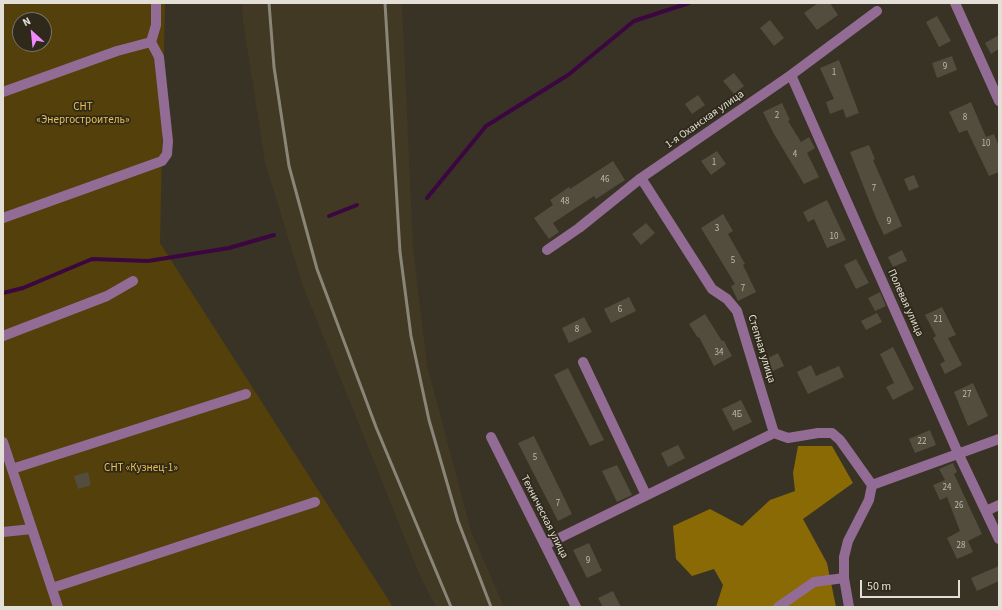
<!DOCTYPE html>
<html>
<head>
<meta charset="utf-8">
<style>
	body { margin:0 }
	#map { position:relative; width:1002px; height:610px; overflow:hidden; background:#393325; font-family:"Source Sans 3",sans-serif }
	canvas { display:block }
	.frame { position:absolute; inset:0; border:4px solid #e3dfd6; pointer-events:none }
	.north { position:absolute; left:12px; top:12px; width:40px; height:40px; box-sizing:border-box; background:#2f291b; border:1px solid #777266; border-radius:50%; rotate:333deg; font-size:11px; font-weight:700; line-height:16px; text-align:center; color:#e3dfd6 }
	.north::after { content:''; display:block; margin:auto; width:14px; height:18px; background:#ee8bf8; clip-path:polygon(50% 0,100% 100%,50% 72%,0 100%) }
	.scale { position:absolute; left:860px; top:580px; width:100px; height:18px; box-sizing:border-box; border:2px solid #e3dfd6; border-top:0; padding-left:5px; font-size:12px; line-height:14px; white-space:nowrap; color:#e3dfd6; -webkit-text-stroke:3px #2f291b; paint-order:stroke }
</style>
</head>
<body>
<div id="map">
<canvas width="1002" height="610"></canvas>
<div class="frame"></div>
<div class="north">N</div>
<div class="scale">50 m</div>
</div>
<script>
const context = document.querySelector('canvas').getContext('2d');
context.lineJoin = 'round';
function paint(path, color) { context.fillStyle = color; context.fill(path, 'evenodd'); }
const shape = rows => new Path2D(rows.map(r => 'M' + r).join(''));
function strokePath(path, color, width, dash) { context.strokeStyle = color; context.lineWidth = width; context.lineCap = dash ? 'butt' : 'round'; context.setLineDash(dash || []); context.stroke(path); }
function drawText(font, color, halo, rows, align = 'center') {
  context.font = font + ' "Source Sans 3",sans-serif'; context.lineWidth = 3.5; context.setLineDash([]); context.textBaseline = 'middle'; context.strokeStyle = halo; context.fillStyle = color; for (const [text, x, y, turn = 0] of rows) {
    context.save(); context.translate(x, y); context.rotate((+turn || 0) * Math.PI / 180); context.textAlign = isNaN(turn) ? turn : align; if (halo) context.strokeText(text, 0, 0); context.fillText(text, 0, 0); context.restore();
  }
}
const built = shape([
	[242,3,402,3,413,248,427,365,471,531,504,607,436,607,421,578,303,286,265,162,243,21]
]);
const green = shape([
	[3,3,165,3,160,243,393,607,3,607],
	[20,20,44,20,44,44,20,44]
]);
const forest = shape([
	[798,446,832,446,853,483,803,519,827,563,836,607,716,607,723,585,714,569,692,576,676,559,673,526,710,509,742,526,770,500,795,491,793,473]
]);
const stream = shape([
	[427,198,486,126,568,75,634,21,689,3],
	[329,216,357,205],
	[3,293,23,288,92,259,148,261,229,248,274,235]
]);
const building = shape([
	[818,3,830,3,838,15,817,30,804,13],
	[937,16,951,41,939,47,926,22],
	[770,20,784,38,774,46,760,28],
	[999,35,999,49,991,54,985,43],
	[952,56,957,70,937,78,932,63],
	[839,60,859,113,846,118,843,109,830,114,826,102,834,99,820,68],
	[734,73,744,86,734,94,723,81],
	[698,95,705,105,692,114,685,104],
	[971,102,986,137,994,134,999,146,999,172,989,176,967,130,959,133,949,112],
	[782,103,790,120,788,121,801,142,809,137,815,148,807,153,819,177,804,184,774,134,763,112],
	[869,145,875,159,873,160,902,226,884,235,876,218,850,152],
	[717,151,726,164,711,175,701,161],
	[613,161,625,180,596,199,594,196,553,223,559,232,549,239,534,218,553,205,550,200,569,187,570,189],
	[914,175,919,187,909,191,904,179],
	[827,200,846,240,827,248,814,219,808,222,803,212],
	[723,214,733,231,728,234,745,264,743,265,756,292,738,301,731,286,735,284,701,228],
	[646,223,655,233,641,245,632,234],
	[902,250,907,261,893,267,888,257],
	[856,259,869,283,856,289,844,265],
	[880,292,886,306,875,311,868,298],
	[629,297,636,311,611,323,604,309],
	[942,307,956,335,948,338,962,365,945,374,940,364,945,361,933,338,936,336,925,315],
	[877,313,882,322,866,330,861,321],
	[705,314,722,341,724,341,732,356,714,366,699,337,698,338,689,324],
	[584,317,592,332,569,343,562,328],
	[893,347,914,389,893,400,886,387,894,383,880,354],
	[778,353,784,366,766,374,760,362],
	[811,365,816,376,839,366,844,377,808,394,797,372],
	[568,368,604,440,590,446,554,375],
	[973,383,988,416,968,426,954,392],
	[741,400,752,422,733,431,722,409],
	[930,430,936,445,915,453,909,439],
	[534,436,572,514,558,521,518,443],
	[678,445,685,458,668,467,661,453],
	[953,463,957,472,954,474,982,534,968,541,973,552,957,559,947,538,960,531,947,497,940,500,933,485,945,480,939,469],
	[617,465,632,495,617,502,602,471],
	[88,472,91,485,78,489,74,476],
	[589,543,602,571,587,578,573,550],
	[999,566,999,581,977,591,971,578],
	[613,591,621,607,603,607,598,598]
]);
const minor = shape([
	[955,3,999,101],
	[791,75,958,453,999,539],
	[3,92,117,51,151,42,156,25,156,3],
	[641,178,712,289,727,299,737,311,774,433,788,438,818,433,832,433,840,440,872,485],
	[3,218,162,161,167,154,168,141,159,57,151,42],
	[547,250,579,228,641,178,791,75,877,11],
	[3,336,107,296,133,281],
	[583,362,646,495],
	[491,437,576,607],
	[3,442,58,607],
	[12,469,246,394],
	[986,511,999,505],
	[3,532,32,529],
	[545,545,774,433],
	[52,588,315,502],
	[778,607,814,582,844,578],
	[849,607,844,578,844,557,848,541,869,500,872,485,999,439]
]);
const rail = shape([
	[269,3,274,67,289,166,317,269,376,427,451,607],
	[385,3,400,252,411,336,429,420,458,521,491,607]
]);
const numberNames = [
	["9",945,67],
	["1",834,73],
	["2",777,116],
	["8",965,118],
	["10",986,144],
	["4",795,155],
	["1",714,163],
	["46",605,180],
	["7",874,189],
	["48",565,202],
	["9",889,222],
	["3",717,229],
	["10",834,237],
	["5",733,261],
	["7",743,289],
	["6",620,310],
	["21",938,320],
	["8",577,330],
	["34",719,353],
	["27",967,395],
	["4Б",737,415],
	["22",922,442],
	["5",535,458],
	["24",947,488],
	["7",558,504],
	["26",959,506],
	["28",961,546],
	["9",588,561]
];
const parkNames = [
	["СНТ",83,108],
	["«Энергостроитель»",83,121],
	["СНТ «Кузнец-1»",141,469]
];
const streetNames = [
	["1-я Оханская улица",705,120,-35],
	["Полевая улица",905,303,66],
	["Степная улица",761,349,73],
	["Техническая улица",544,517,63]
];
paint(built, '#423924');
paint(green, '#53400b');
paint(forest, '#8a6a04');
strokePath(stream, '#3c0741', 4);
paint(building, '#534d3d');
strokePath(minor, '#926c95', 10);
strokePath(rail, '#8a8579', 3);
drawText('9px', '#bfbab0', null, numberNames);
drawText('11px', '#ecc04d', '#2f291b', parkNames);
drawText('11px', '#e3dfd6', '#2f291b', streetNames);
</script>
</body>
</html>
